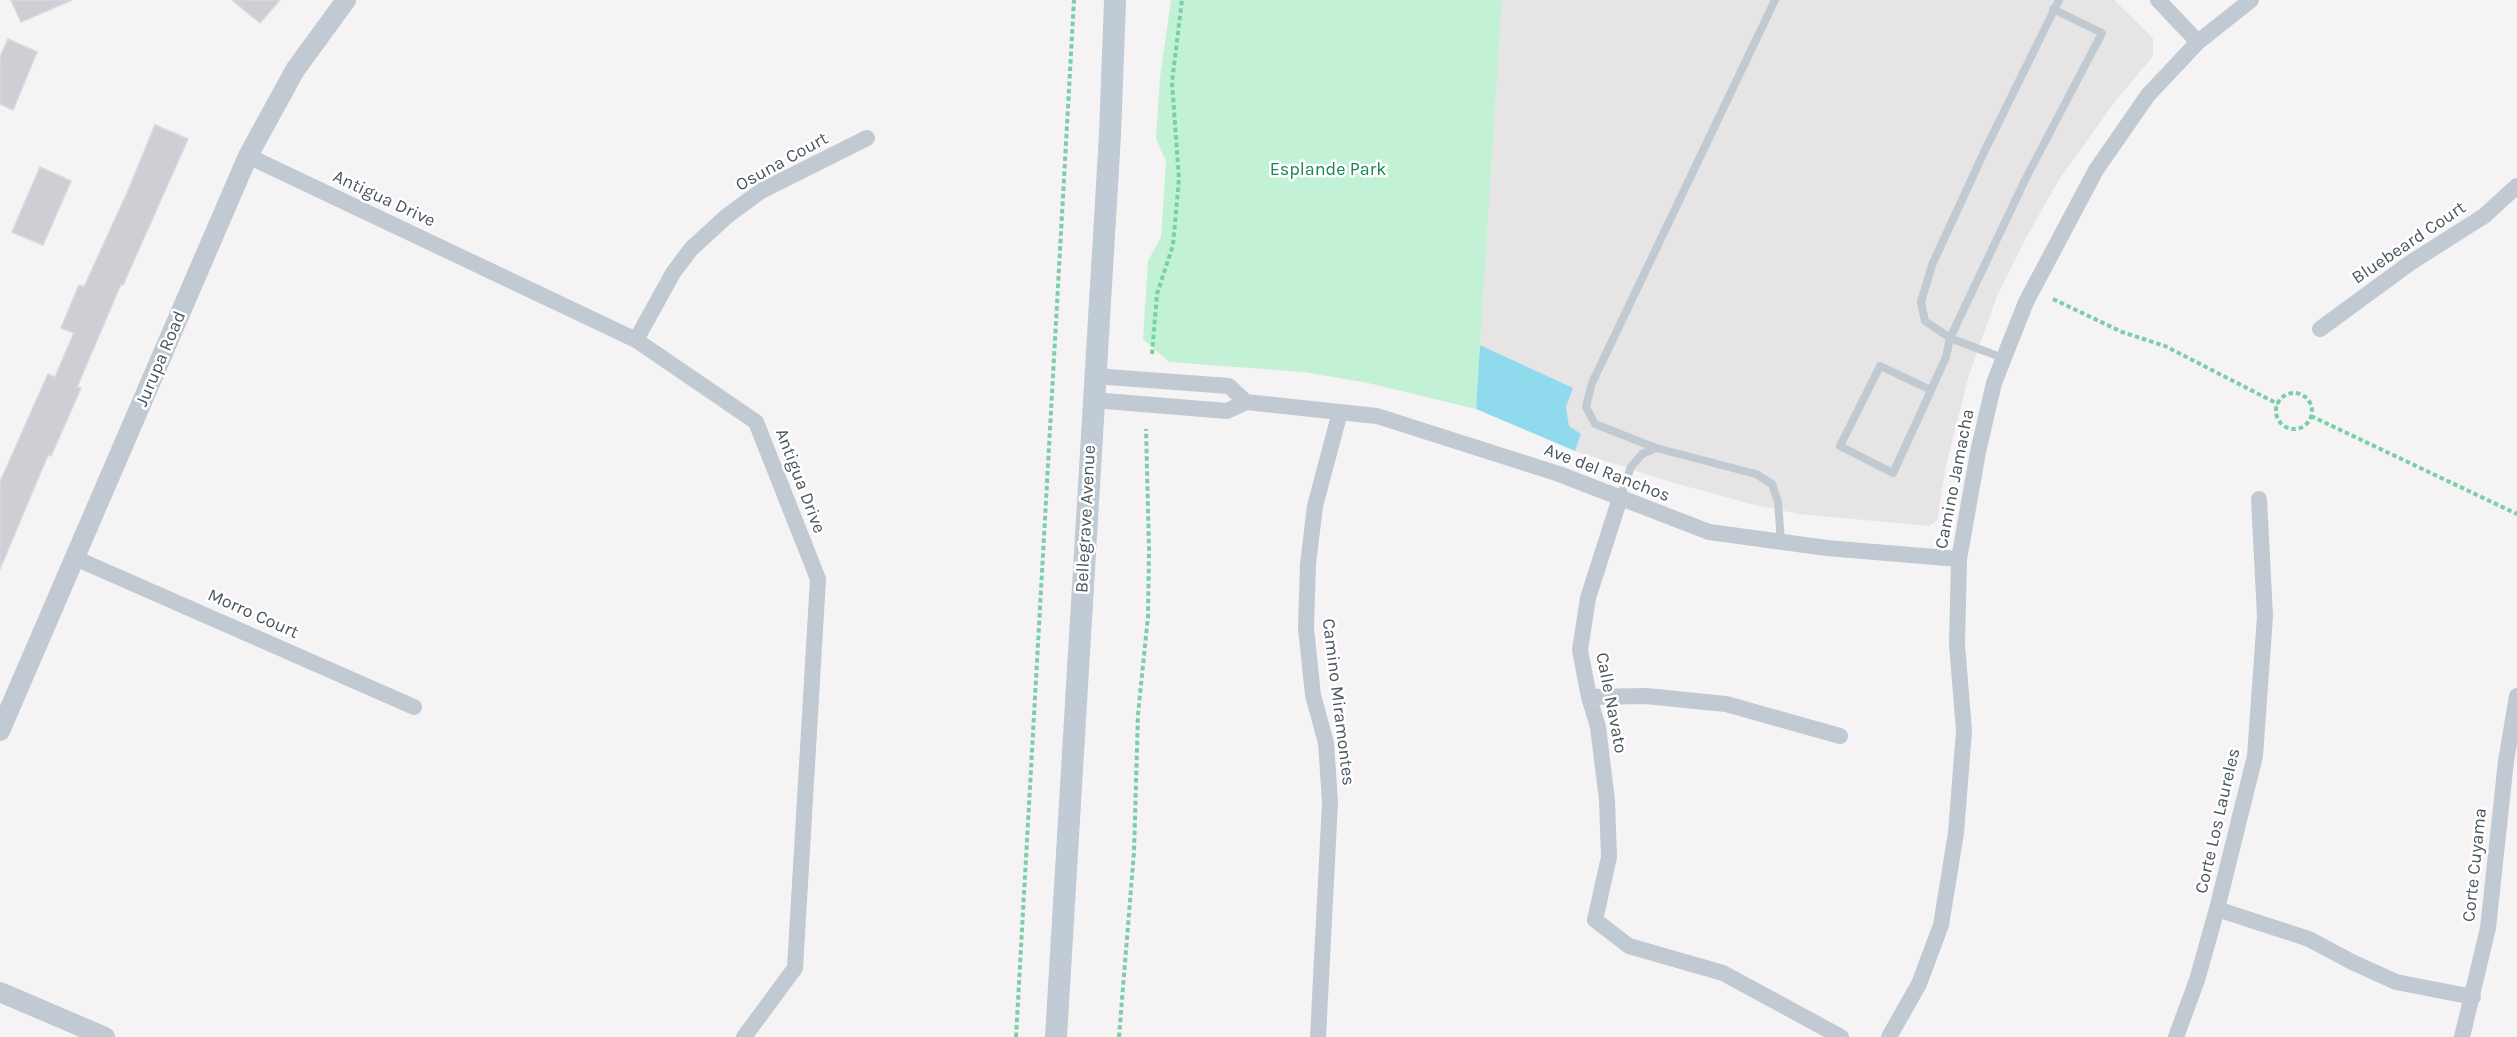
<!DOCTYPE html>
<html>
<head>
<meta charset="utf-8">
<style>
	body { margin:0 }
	canvas { display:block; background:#f5f3f3 }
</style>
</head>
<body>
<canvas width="2517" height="1037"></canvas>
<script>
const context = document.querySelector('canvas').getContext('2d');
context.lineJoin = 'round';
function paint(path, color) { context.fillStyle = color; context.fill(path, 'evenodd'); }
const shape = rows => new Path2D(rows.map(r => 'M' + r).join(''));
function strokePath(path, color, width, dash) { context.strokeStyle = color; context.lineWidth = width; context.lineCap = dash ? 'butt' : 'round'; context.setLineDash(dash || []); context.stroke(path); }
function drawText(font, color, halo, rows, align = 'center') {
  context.font = font + ' Karla,sans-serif'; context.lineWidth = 5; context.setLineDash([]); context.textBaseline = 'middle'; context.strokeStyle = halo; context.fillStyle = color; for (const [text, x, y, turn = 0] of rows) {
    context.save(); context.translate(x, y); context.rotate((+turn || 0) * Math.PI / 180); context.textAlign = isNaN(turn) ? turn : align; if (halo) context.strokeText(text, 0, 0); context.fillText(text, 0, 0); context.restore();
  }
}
const education = shape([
	[1502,0,2114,0,2153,38,2153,56,2114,103,2060,178,2027,236,1997,296,1969,375,1947,461,1937,520,1929,526,1799,514,1755,505,1674,483,1575,451,1581,434,1569,426,1566,407,1573,388,1480,345]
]);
const green = shape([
	[1171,0,1502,0,1476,409,1368,383,1303,372,1169,362,1143,339,1148,261,1161,237,1166,161,1156,139,1160,78]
]);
const water = shape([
	[1480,345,1573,388,1566,407,1569,426,1581,434,1575,451,1476,409]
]);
const building = shape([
	[11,0,72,0,21,22,11,0],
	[232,0,280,0,260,23,232,0],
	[8,39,37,52,13,110,0,104,0,57,8,39],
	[155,125,188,139,123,285,121,284,77,387,81,388,51,456,48,455,0,569,0,482,48,374,55,377,74,333,61,328,79,285,84,287,127,193,155,125],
	[40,167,71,181,43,245,12,232,40,167]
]);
const path = shape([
	[2053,299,2122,332,2165,346,2278,404],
	[1152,354,1157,294,1173,245,1179,179,1172,82,1182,0],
	'2276 411a18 18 0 1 1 36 0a18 18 0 1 1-36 0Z',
	[2311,416,2517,514],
	[1016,1037,1074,0],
	[1119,1037,1134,852,1138,714,1148,617,1149,549,1146,429]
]);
const service = shape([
	[2003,358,1950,338,1925,321,1921,302,1932,265,1985,150,2059,0],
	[1931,390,1880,366,1840,446,1893,473,1923,408,1946,357,1950,338,2026,178,2102,33,2053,9],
	[1656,448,1595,424,1586,407,1592,383,1775,0],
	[1620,498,1631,467,1642,454,1656,448,1756,474,1772,484,1778,502,1781,542]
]);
const minor = shape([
	[2158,0,2198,42],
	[248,156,636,340,756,422,818,579,795,968,744,1037],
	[2320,329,2410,263,2484,216,2517,186],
	[636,340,673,273,691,249,727,216,761,191,867,138],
	[1094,376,1229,386,1246,402],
	[1093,400,1227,411,1246,402,1377,416,1559,474,1709,532,1827,548,1959,559],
	[1620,498,1588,598,1580,650,1589,697,1598,727,1607,800,1609,857,1595,920,1629,946,1723,973,1841,1037],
	[75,558,414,707],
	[1589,697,1646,696,1726,704,1840,736],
	[2217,909,2309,939,2352,962,2396,982,2473,997],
	[1318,1037,1330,802,1326,743,1313,695,1306,628,1308,564,1315,506,1340,412],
	[1889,1037,1919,984,1941,925,1956,833,1964,731,1957,644,1959,559,1978,452,1994,383,2026,302,2096,170,2148,95,2198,42,2251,0],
	[2176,1037,2197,980,2217,909,2255,756,2265,616,2259,499],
	[2462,1037,2488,928,2506,761,2517,696]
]);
const tertiary = shape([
	[0,731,248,156,295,70,346,0],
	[0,992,105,1037]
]);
const secondary = shape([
	[1056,1037,1110,135,1115,0]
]);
const streetNames = [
	["Osuna Court",782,162,-29],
	["Antigua Drive",384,199,25],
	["Bluebeard Court",2409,243,-34],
	["Jurupa Road",161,359,-67],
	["Ave del Ranchos",1607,473,21],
	["Camino Jamacha",1955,479,-79],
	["Antigua Drive",800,481,69],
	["Bellegrave Avenue",1086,519,-87],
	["Morro Court",253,614,24],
	["Camino Miramontes",1338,702,83],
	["Calle Navato",1611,703,79],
	["Corte Los Laureles",2218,821,-77],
	["Corte Cuyama",2475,865,-84]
];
const parkNames = [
	["Esplande Park",1328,170]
];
paint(education, '#e6e4e5');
paint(green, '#c3f1d5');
paint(water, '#90daee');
paint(building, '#cdcfd5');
strokePath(building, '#d7d9de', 1.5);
strokePath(path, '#7ad0a6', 4, [4.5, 3]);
strokePath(service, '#c1cad2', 8);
strokePath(minor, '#c1cad2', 16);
strokePath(tertiary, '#c1cad2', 20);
strokePath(secondary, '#c1cbd6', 22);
drawText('18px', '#4a5661', '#fff', streetNames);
drawText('18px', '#17864f', '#fff', parkNames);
</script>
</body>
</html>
